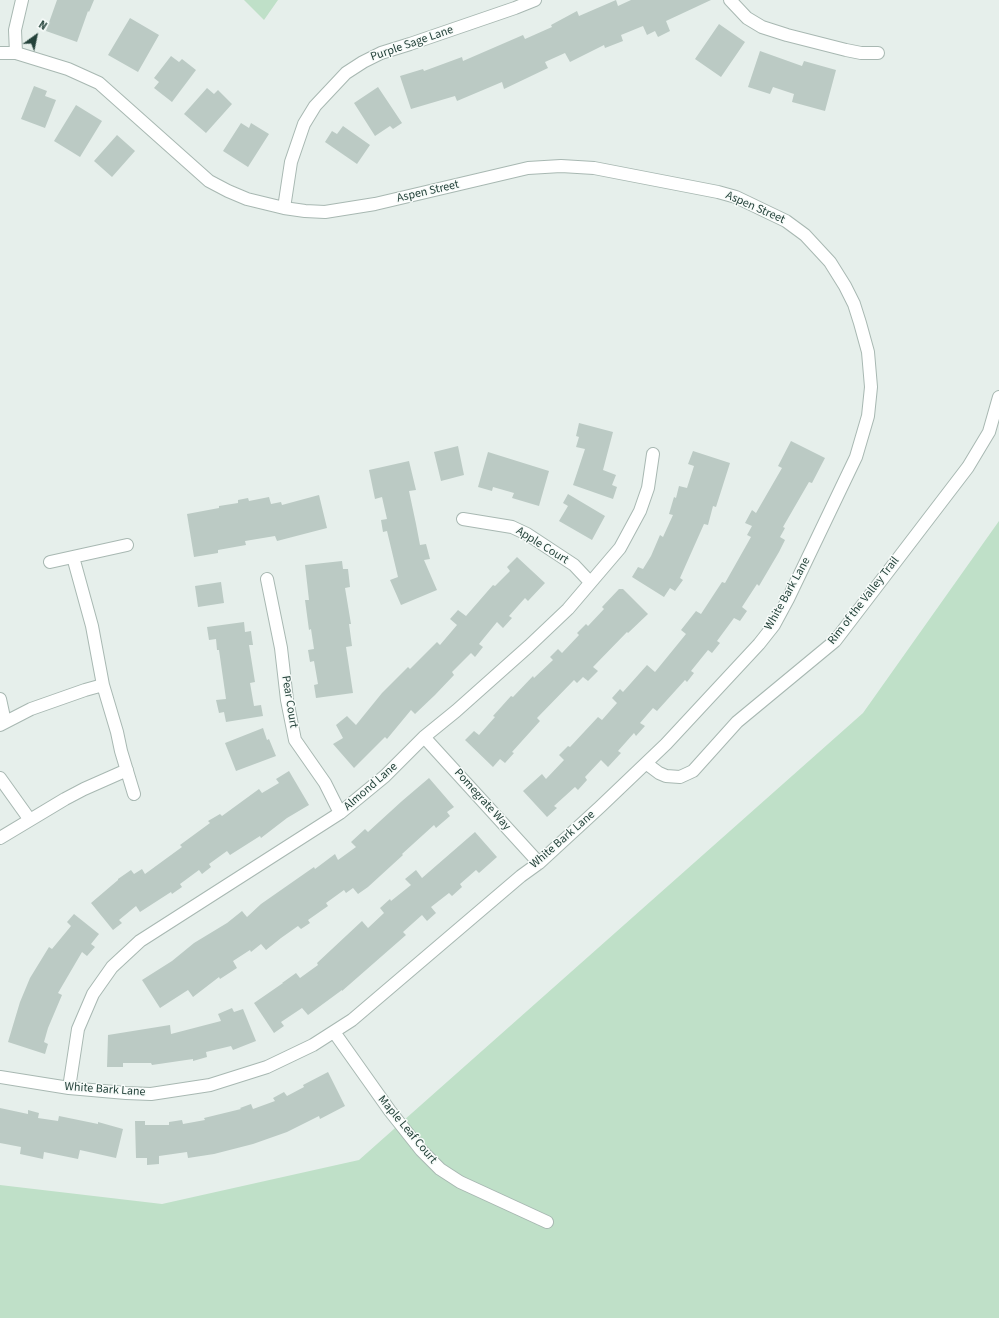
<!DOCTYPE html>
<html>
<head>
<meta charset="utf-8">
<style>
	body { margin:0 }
	#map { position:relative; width:999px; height:1318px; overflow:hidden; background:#e6efeb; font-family:"Source Sans 3",sans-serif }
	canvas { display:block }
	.north { position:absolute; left:16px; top:16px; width:40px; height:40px; -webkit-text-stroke:3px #f7fbf9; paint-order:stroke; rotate:33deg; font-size:11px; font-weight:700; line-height:16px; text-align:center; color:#24423a }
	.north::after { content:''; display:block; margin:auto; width:14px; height:18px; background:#24423a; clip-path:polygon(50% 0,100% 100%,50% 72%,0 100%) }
</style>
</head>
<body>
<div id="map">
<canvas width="999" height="1318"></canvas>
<div class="north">N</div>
</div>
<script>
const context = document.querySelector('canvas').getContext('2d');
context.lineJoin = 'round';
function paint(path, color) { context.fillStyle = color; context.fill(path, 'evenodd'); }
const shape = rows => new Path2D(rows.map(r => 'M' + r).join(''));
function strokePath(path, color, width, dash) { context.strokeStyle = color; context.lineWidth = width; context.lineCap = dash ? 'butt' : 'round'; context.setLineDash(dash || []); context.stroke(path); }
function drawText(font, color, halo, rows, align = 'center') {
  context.font = font + ' "Source Sans 3",sans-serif'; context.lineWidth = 3; context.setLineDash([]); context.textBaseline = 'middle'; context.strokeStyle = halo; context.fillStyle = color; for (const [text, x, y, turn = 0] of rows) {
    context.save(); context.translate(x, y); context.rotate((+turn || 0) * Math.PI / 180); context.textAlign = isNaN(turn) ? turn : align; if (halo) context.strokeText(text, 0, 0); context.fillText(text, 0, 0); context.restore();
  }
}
const green = shape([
	[244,0,278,0,264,20],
	[999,521,999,1318,0,1318,0,1185,162,1204,359,1160,863,713]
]);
const building = shape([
	[57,0,94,0,89,12,88,11,77,42,46,31],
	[616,0,618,6,631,0,711,0,666,21,670,31,658,37,655,31,647,35,643,26,621,35,623,41,605,48,604,45,570,62,565,53,545,62,548,68,504,89,502,82,457,101,455,96,411,109,400,76,423,69,424,71,462,57,463,61,523,35,525,39,552,27,551,25,577,11,579,16],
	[130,18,159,35,138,72,108,55],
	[719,24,745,42,721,77,695,59],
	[760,51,802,66,804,61,836,70,825,111,792,102,794,94,773,87,770,94,748,87],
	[171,56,179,62,182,59,196,70,172,102,154,88,159,82,154,78],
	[34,86,47,91,45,96,56,100,45,128,21,119],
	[378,87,402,123,393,129,390,126,375,136,354,103],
	[207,88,214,94,218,90,232,104,206,133,184,114],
	[76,105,102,121,80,157,54,141],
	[241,123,249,128,251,123,269,134,248,167,223,151],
	[343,126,370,145,357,164,325,142,332,131,337,134],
	[117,135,135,151,112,177,94,161],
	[579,423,613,432,603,470,616,475,612,485,617,487,613,499,573,485,585,449,576,447,579,437,576,436],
	[791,441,825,458,812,483,809,482,783,527,785,528,780,537,785,540,779,552,759,586,757,584,742,607,747,611,740,621,734,618,717,641,720,643,712,653,708,650,691,671,694,673,687,682,685,680,657,711,653,708,640,723,645,726,636,736,634,733,618,751,621,753,608,767,601,760,585,777,587,780,578,790,575,787,554,806,557,808,547,817,523,791,542,774,546,779,564,760,559,755,568,746,570,747,598,717,602,720,617,703,612,698,620,689,623,692,647,665,655,672,686,634,681,630,696,611,701,614,722,582,725,583,751,537,747,535,752,526,745,523,752,510,756,513,782,468,778,466],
	[458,446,464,475,441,481,434,452],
	[693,451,730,463,716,507,713,506,708,525,704,524,680,578,683,580,675,591,670,588,664,597,632,577,638,567,643,569,651,556,660,535,663,537,673,515,669,514,674,497,676,498,679,486,687,488,694,466,688,464],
	[488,452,549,471,539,506,512,498,514,493,493,487,492,491,478,487],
	[409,461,416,490,409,491,416,524,420,545,426,544,430,559,424,560,437,590,401,605,390,580,398,577,387,531,383,532,381,520,387,519,382,497,375,499,369,470],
	[568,494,605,516,592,540,559,521,568,506,563,503],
	[319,495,327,528,277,541,275,536,245,541,246,545,218,550,218,553,194,557,187,514,219,508,219,506,238,503,238,500,248,498,249,501,269,497,271,504,281,502,282,505],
	[517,557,545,583,528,601,525,598,509,616,512,618,503,628,497,622,479,644,483,647,475,657,471,653,452,672,454,675,435,695,415,714,411,710,387,739,385,737,354,768,333,744,343,738,336,725,347,716,356,725,382,693,408,667,410,669,437,642,440,645,457,625,450,619,458,610,466,616,493,585,495,586,510,571,507,567],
	[342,561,343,569,348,569,350,587,345,588,351,624,349,624,352,646,346,647,353,693,316,698,314,685,318,684,314,661,310,662,308,650,314,649,311,629,309,630,305,600,309,600,305,565],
	[221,582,224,603,198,607,195,586],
	[619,589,623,589,648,614,628,633,627,632,593,667,598,671,588,681,583,677,577,683,574,680,537,718,540,721,512,752,514,753,505,763,500,759,493,767,465,740,474,731,479,735,495,717,493,716,511,696,513,697,533,676,534,678,553,660,550,657,558,649,562,653,579,635,577,633,586,624,588,626,604,609,602,607],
	[244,622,245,632,251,631,253,645,249,645,255,682,250,683,254,706,261,705,263,716,226,722,224,712,219,713,216,700,226,699,219,650,217,650,216,639,209,640,207,627],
	[263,728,267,740,269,739,276,756,236,771,225,743],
	[289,771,309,805,287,818,261,838,260,836,230,855,227,851,209,864,211,867,202,874,199,870,180,884,182,887,172,894,171,892,140,912,136,906,119,920,122,923,113,930,91,903,118,880,118,879,131,870,134,874,142,869,145,874,182,847,180,845,210,823,208,821,220,814,222,816,259,789,262,793,279,783,276,779],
	[429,778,454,807,447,812,450,816,436,828,434,825,402,854,403,855,368,887,358,894,353,888,346,893,344,890,326,903,328,906,308,920,310,923,301,929,298,926,281,938,266,950,261,944,251,952,250,950,233,961,237,968,220,979,219,977,193,997,188,990,160,1008,142,980,172,961,194,943,227,923,242,911,247,917,261,904,314,867,315,869,335,854,338,860,356,847,351,842,365,829,368,832,402,801],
	[475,832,497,857,479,873,476,870,460,884,462,887,452,896,449,893,431,907,436,913,427,921,422,915,403,932,406,935,342,991,342,990,308,1015,302,1008,281,1022,284,1026,274,1033,254,1003,283,983,282,983,296,973,300,978,318,965,317,963,362,921,368,928,384,913,380,908,390,899,391,901,411,885,405,879,416,870,422,878],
	[74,914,99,934,91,944,95,947,87,956,82,952,58,993,62,995,48,1028,44,1042,48,1044,45,1054,8,1042,20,1002,30,978,49,947,52,949,71,926,67,922],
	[232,1008,234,1012,243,1009,256,1041,233,1050,231,1046,206,1052,207,1057,193,1061,193,1059,152,1065,151,1063,123,1063,123,1067,107,1067,108,1035,170,1025,171,1034,221,1021,218,1014],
	[328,1072,345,1106,320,1119,319,1116,287,1132,253,1144,214,1154,188,1158,187,1152,159,1156,159,1164,147,1165,147,1158,136,1158,135,1121,145,1121,145,1125,169,1125,169,1122,182,1120,183,1124,205,1120,204,1118,241,1109,240,1108,251,1104,253,1109,275,1101,273,1098,284,1092,287,1096,304,1087,303,1085],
	[0,1108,28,1114,28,1110,39,1113,38,1118,58,1121,59,1116,98,1124,98,1122,123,1129,116,1158,80,1150,78,1159,44,1152,43,1159,20,1154,21,1147,0,1143]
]);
const minor = shape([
	[730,0,747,18,762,27,787,35,846,50,861,53,878,53],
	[0,53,16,53,68,69,99,83,209,181,228,191,247,199,284,208,305,211,325,212,375,204,528,168,561,166,594,168,718,192,736,197,786,221,805,235,830,262,845,286,854,304,860,323,868,352,871,387,868,416,856,457,788,599,774,625,759,644,666,744,600,807,539,863,521,876,352,1020,313,1045,267,1067,210,1085,151,1094,126,1093,69,1088,0,1077],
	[16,53,15,30,22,0],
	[284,208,291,162,304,124,315,106,346,73,363,62,381,53,410,44,515,8,535,0],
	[463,519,512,527,527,534,574,565,590,582],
	[73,557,92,626,103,685,117,732,121,751,134,794],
	[50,562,127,545],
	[267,579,281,648,287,700,295,740,325,783,340,813],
	[0,699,5,722],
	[0,725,31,709,85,690,103,685],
	[424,737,539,863],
	[647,764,659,773,666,776,680,777,693,771,737,722,835,641,968,467,989,432,999,397],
	[0,778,30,820],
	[0,838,65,799,84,789,127,770],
	[334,1032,390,1111,421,1150,440,1169,460,1182,547,1222],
	[69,1088,78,1029,93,994,112,967,140,941,340,813,385,776,424,737,456,711,529,646,568,609,620,548,640,511,648,488,653,454]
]);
const streetNames = [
	["Purple Sage Lane",412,44,-19],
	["Aspen Street",428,192,-13],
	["Aspen Street",755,208,24],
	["Apple Court",542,546,32],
	["White Bark Lane",788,594,-61],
	["Rim of the Valley Trail",864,601,-52],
	["Pear Court",289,702,81],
	["Almond Lane",371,787,-41],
	["Pomegrate Way",482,800,48],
	["White Bark Lane",563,840,-41],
	["White Bark Lane",105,1090,4],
	["Maple Leaf Court",407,1130,50]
];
paint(green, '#bfe0c8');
paint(building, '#bbcac4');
strokePath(minor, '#a8b8b2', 14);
strokePath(minor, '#fff', 12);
drawText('12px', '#24423a', '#f7fbf9', streetNames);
</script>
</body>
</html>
